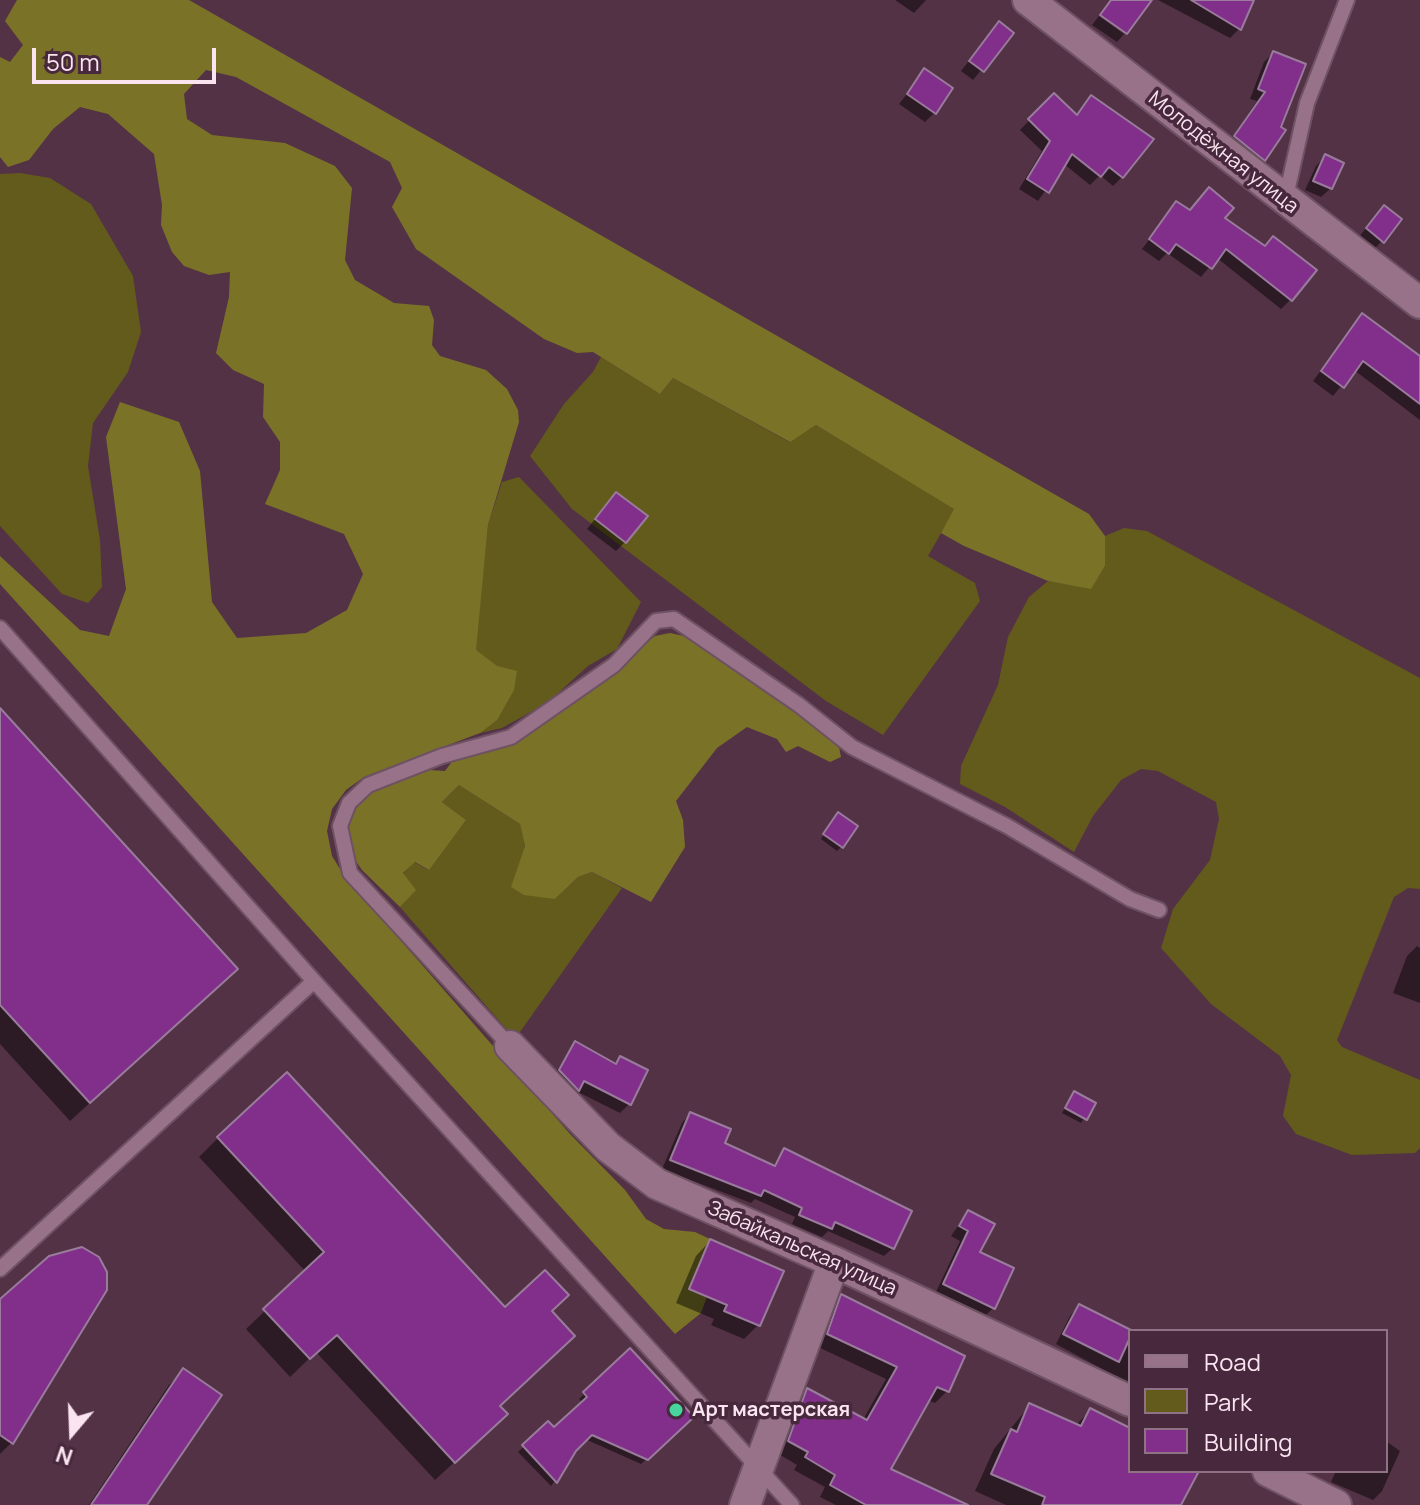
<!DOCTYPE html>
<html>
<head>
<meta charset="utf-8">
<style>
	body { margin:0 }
	#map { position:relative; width:1420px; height:1505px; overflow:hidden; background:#543246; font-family:Manrope,sans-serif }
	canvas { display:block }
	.legend { position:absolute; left:1128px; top:1329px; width:260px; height:144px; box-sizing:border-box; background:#48283c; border:2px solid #8f7384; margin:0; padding:10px 14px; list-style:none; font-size:24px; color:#f9e4f0 }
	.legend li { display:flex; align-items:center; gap:16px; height:40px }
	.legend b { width:40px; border:2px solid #8f7384 }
	.north { position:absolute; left:32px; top:1393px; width:80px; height:80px; -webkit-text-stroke:6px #48283c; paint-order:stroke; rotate:199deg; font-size:22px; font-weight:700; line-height:32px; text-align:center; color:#f9e4f0 }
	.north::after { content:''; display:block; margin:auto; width:28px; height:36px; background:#f9e4f0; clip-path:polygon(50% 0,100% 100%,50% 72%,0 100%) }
	.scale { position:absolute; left:32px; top:48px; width:184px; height:36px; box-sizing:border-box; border:4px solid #f9e4f0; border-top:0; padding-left:10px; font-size:24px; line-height:28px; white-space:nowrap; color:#f9e4f0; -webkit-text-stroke:6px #48283c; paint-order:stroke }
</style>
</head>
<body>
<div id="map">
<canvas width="1420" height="1505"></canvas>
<ul class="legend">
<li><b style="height:10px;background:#987288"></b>Road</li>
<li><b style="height:22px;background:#625b1b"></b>Park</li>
<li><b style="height:22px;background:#812f8a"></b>Building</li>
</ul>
<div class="north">N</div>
<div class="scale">50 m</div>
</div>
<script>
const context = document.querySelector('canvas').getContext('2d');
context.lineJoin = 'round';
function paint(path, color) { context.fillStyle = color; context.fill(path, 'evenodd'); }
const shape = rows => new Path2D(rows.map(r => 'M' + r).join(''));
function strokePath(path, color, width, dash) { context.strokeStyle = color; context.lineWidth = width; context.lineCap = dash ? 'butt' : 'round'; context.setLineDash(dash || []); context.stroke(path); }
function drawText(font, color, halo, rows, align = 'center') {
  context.font = font + ' Manrope,sans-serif'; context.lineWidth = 7; context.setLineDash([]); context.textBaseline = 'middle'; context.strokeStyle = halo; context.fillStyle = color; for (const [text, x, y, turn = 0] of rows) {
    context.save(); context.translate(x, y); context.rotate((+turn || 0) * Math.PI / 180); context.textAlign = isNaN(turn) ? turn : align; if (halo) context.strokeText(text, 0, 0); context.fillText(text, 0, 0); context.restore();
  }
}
const green = shape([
	[20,173,50,178,91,204,133,276,141,332,128,372,93,423,88,466,100,540,102,587,88,603,62,594,0,526,0,174],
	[601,357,660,394,673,378,789,442,816,425,955,509,928,556,975,583,980,601,883,735,826,701,572,509,530,456,564,404,593,372],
	[519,477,641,602,617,649,588,666,547,703,502,728,480,733,467,729,488,525,502,482],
	[1124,528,1147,531,1420,678,1420,889,1408,888,1394,897,1337,1040,1342,1047,1420,1080,1420,1148,1415,1153,1352,1155,1296,1134,1283,1116,1291,1075,1280,1056,1211,1004,1161,948,1173,909,1210,860,1219,819,1216,802,1158,771,1141,769,1121,780,1093,816,1074,852,1005,807,960,784,961,766,998,685,1008,637,1029,597,1048,581,1091,588,1105,566,1105,536],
	[459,785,520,824,525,846,512,887,555,899,578,877,592,872,622,888,515,1039,400,907,415,890,403,874,414,862,428,870,466,820,442,802]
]);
const forest = shape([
	[17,0,189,0,1089,514,1105,536,1105,566,1091,589,1048,581,964,546,941,533,954,509,816,425,790,442,673,378,660,394,593,352,577,353,544,339,416,249,392,207,402,188,390,162,236,77,206,70,184,94,187,119,212,135,285,143,335,166,352,188,345,260,355,280,394,303,429,306,434,320,432,345,440,356,486,370,507,389,518,410,519,422,488,525,476,650,497,666,517,671,514,690,497,720,480,733,364,777,346,790,332,809,327,831,332,856,345,877,571,1135,625,1190,646,1219,664,1229,695,1232,710,1239,689,1288,707,1297,701,1313,675,1334,0,584,0,556,80,630,109,636,126,589,106,437,120,402,179,422,200,471,212,602,237,638,306,633,347,610,363,574,344,534,265,504,280,470,280,442,263,417,264,384,233,370,216,353,229,297,230,272,209,275,184,266,172,252,161,225,162,205,154,154,108,114,80,107,53,129,29,160,8,167,0,157,0,57,10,62,23,45,5,21],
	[670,633,684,636,786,704,839,747,841,757,830,762,798,746,786,752,777,739,747,727,717,748,676,801,683,820,685,847,651,902,592,872,578,877,555,899,524,895,511,887,525,846,520,824,459,785,442,802,466,820,429,870,415,862,403,873,416,890,400,907,362,870,351,854,346,820,357,800,374,788,429,770,445,771,454,759,512,742,564,709,655,636]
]);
const shadow = shape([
	[895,0,926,0,914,13],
	[1158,0,1252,0,1239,29,1230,38],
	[1099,16,1124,34,1117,42,1092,25],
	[999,23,1011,33,973,80,961,71],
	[1273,53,1264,159,1255,168,1226,146,1257,101,1250,99,1264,62],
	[925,71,935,112,925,122,899,104],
	[1054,95,1076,116,1091,98,1122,177,1113,186,1100,175,1090,185,1064,164,1038,201,1019,189,1042,151,1020,130],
	[1325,157,1331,188,1321,197,1305,190,1316,166],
	[1177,203,1189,212,1222,219,1290,300,1281,309,1217,258,1201,277,1167,253,1159,261,1142,249],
	[1375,217,1382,241,1373,250,1358,238],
	[1362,316,1420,359,1420,420,1354,370,1333,396,1313,381],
	[607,504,625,542,616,551,587,529],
	[0,711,216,988,70,1121,0,1044],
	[834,819,841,847,837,851,821,839],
	[1417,946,1420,948,1420,1003,1393,993,1407,956],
	[575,1043,613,1065,620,1058,629,1104,620,1113,576,1091,568,1098,551,1080],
	[1071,1097,1093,1104,1081,1123,1062,1113],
	[690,1114,722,1144,772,1167,784,1150,893,1248,884,1256,828,1231,822,1237,792,1224,795,1217,755,1199,751,1203,662,1169,682,1123],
	[218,1138,505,1310,549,1312,486,1433,435,1480,316,1352,290,1377,246,1329,306,1272,199,1157],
	[968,1212,993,1308,984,1317,935,1294,960,1241,951,1236],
	[710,1241,758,1325,744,1339,711,1325,714,1319,676,1303,696,1256],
	[842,1297,962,1357,947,1391,935,1403,927,1400,888,1470,946,1505,836,1505,820,1497,825,1487,794,1470,797,1465,777,1453,796,1403,807,1391,863,1420,886,1379,816,1346,830,1308],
	[0,1302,11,1443,0,1454],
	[1079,1306,1130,1332,1130,1384,1056,1344,1070,1316],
	[630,1351,691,1417,641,1464,585,1439,551,1486,518,1452,548,1424,554,1430,583,1403,579,1399],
	[183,1371,145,1505,89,1505,169,1385],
	[1030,1405,1075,1426,1091,1410,1130,1430,1130,1471,1197,1471,1179,1505,1006,1505,975,1491,994,1449],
	[1386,1441,1400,1451,1382,1491,1373,1500,1331,1482,1336,1471,1386,1471]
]);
const building = shape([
	[1111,0,1152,0,1127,34,1100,15,1111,0],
	[1191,0,1254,0,1241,30,1191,0],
	[999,21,1014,33,984,72,969,61,999,21],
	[1273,51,1306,64,1281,127,1286,130,1265,161,1234,136,1265,92,1258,89,1273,51],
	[924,68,953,88,936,114,907,94,924,68],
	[1054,93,1077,115,1091,95,1154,139,1123,178,1109,167,1101,177,1072,154,1049,193,1027,179,1050,141,1028,119,1054,93],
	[1325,154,1344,163,1332,189,1313,181,1325,154],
	[1209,187,1234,208,1225,218,1265,246,1273,236,1317,270,1292,301,1226,249,1212,269,1176,244,1169,254,1149,239,1176,201,1190,210,1209,187],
	[1384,205,1402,219,1384,243,1366,228,1384,205],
	[1362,313,1420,356,1420,404,1363,361,1344,388,1321,371,1362,313],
	[616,492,648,516,626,543,595,519,616,492],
	[0,708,238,969,90,1103,0,1005,0,708],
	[838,812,858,826,843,848,823,834,838,812],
	[575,1041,616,1064,620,1056,648,1070,631,1105,584,1081,579,1091,559,1070,575,1041],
	[287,1072,505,1307,545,1270,569,1295,552,1311,575,1336,500,1406,508,1414,455,1463,337,1335,310,1359,263,1309,324,1252,217,1137,287,1072],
	[1074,1091,1096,1103,1087,1120,1065,1108,1074,1091],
	[690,1112,731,1129,725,1143,775,1166,784,1148,912,1211,894,1249,835,1222,832,1229,799,1215,802,1208,764,1190,761,1196,670,1160,690,1112],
	[968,1210,995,1224,980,1252,1014,1268,995,1309,943,1284,968,1231,959,1226,968,1210],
	[710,1239,784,1271,760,1326,724,1311,727,1305,689,1289,710,1239],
	[82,1247,99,1257,107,1272,107,1290,13,1444,0,1435,0,1299,49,1256,82,1247],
	[841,1294,965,1356,949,1392,937,1387,891,1469,968,1505,866,1505,830,1485,835,1475,805,1457,808,1452,788,1441,807,1388,867,1420,897,1367,827,1334,841,1294],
	[1079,1304,1133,1331,1119,1362,1063,1334,1079,1304],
	[630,1348,694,1417,648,1460,592,1435,576,1451,557,1483,522,1445,548,1421,554,1427,587,1397,583,1392,630,1348],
	[183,1368,222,1395,147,1505,91,1505,183,1368],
	[1029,1403,1081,1426,1090,1408,1130,1428,1130,1471,1199,1471,1181,1505,1042,1505,1045,1497,991,1474,1011,1429,1017,1432,1029,1403]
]);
const lane = shape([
	[1285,201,1307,103,1347,0],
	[0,628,314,981,792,1505],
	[510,1046,350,873,340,826,349,803,368,785,442,756,511,737,614,665,656,621,674,619,799,705,852,747,1007,826,1130,899,1159,910],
	[0,1269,314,981]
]);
const street = shape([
	[1028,0,1420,303],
	[510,1046,608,1147,657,1184,834,1262,1130,1401],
	[1268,1471,1336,1505],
	[745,1505,834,1262]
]);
const markers = [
	[676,1410,8,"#47d49d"]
];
const streetNames = [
	["Молодёжная улица",1223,153,38],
	["Забайкальская улица",802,1249,24]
];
const poiNames = [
	["Арт мастерская",692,1410]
];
paint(green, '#625b1b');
paint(forest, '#7a7327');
paint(shadow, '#0007');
paint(building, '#812f8a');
strokePath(building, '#997c9c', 2);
strokePath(lane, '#6e5263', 18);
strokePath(street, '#6e5263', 34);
strokePath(lane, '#987288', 14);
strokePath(street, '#987288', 30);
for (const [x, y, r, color] of markers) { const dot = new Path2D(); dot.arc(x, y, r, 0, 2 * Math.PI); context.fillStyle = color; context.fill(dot); strokePath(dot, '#48283c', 3); }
drawText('20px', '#f9e4f0', '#48283c', streetNames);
drawText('bold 20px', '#f9e4f0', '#48283c', poiNames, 'left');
</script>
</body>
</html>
